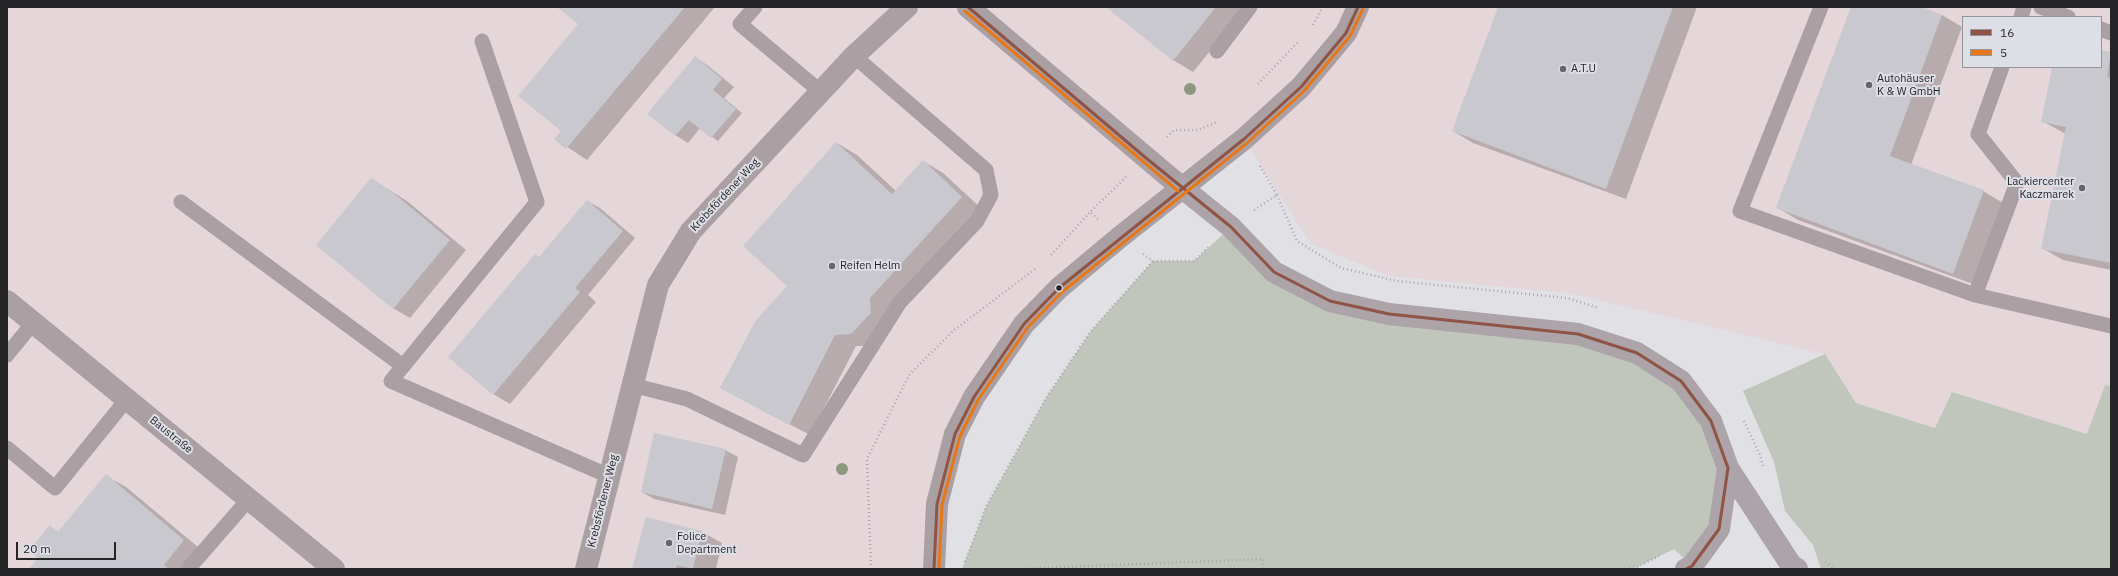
<!DOCTYPE html>
<html>
<head>
<meta charset="utf-8">
<style>
	body { margin:0 }
	#map { position:relative; width:2118px; height:576px; overflow:hidden; background:#e0e0e5; font-family:"IBM Plex Sans",sans-serif }
	canvas { display:block }
	.frame { position:absolute; inset:0; border:8px solid #252528; pointer-events:none }
	.legend { position:absolute; left:1962px; top:16px; width:140px; height:52px; box-sizing:border-box; background:#dedee7; border:1px solid #94949b; margin:0; padding:5px 7px; list-style:none; font-size:12px; color:#252528 }
	.legend li { display:flex; align-items:center; gap:8px; height:20px }
	.legend b { width:20px; border:1px solid #94949b }
	.scale { position:absolute; left:16px; top:542px; width:100px; height:18px; box-sizing:border-box; border:2px solid #252528; border-top:0; padding-left:5px; font-size:12px; line-height:14px; white-space:nowrap; color:#252528; -webkit-text-stroke:3px #dedee7; paint-order:stroke }
</style>
</head>
<body>
<div id="map">
<canvas width="2118" height="576"></canvas>
<div class="frame"></div>
<ul class="legend">
<li><b style="height:5px;background:#8f5445"></b>16</li>
<li><b style="height:5px;background:#e87817"></b>5</li>
</ul>
<div class="scale">20 m</div>
</div>
<script>
const context = document.querySelector('canvas').getContext('2d');
context.lineJoin = 'round';
function paint(path, color) { context.fillStyle = color; context.fill(path, 'evenodd'); }
const shape = rows => new Path2D(rows.map(r => 'M' + r).join(''));
function strokePath(path, color, width, dash) { context.strokeStyle = color; context.lineWidth = width; context.lineCap = dash ? 'butt' : 'round'; context.setLineDash(dash || []); context.stroke(path); }
function drawText(font, color, halo, rows, align = 'center') {
  context.font = font + ' "IBM Plex Sans",sans-serif'; context.lineWidth = 4; context.setLineDash([]); context.textBaseline = 'middle'; context.strokeStyle = halo; context.fillStyle = color; for (const [text, x, y, turn = 0] of rows) {
    context.save(); context.translate(x, y); context.rotate((+turn || 0) * Math.PI / 180); context.textAlign = isNaN(turn) ? turn : align; if (halo) context.strokeText(text, 0, 0); context.fillText(text, 0, 0); context.restore();
  }
}
const commercial = shape([
	[7,7,2111,7,2111,386,2105,385,2087,434,1952,392,1935,428,1856,403,1824,354,1569,293,1389,276,1311,244,1244,139,1059,288,955,434,934,569,7,569],
	[1963,17,2101,17,2101,67,1963,67]
]);
const green = shape([
	[1231,227,1330,301,1578,334,1681,381,1728,468,1719,529,1692,566,1674,549,1637,567,1621,569,962,569,986,507,1046,398,1091,331,1153,261,1194,261],
	[1825,354,1856,403,1935,428,1952,392,2087,434,2105,385,2111,386,2111,569,1821,569,1813,545,1785,511,1774,462,1743,391]
]);
const shadow = shape([
	[559,7,715,7,587,160,555,139,562,131,579,24],
	[1108,7,1246,7,1193,72,1173,60],
	[1499,7,1697,7,1626,199,1473,143,1453,131],
	[1852,7,1919,7,1942,15,1962,27,1911,165,1983,191,2003,203,1973,284,1798,220,1778,208],
	[2101,51,2111,53,2111,270,2063,260,2042,248,2066,134,2042,121,2053,67,2101,67],
	[695,57,707,65,734,87,724,98,742,113,718,141,700,128,688,143,675,135],
	[837,143,857,155,896,191,923,161,943,173,982,209,872,346,856,346,810,435,721,388,788,286],
	[388,189,407,201,466,250,410,318,393,308],
	[587,201,600,208,635,238,588,295,596,302,510,404,493,394],
	[725,450,738,457,725,515,654,499,642,492],
	[106,476,126,487,204,552,190,569,30,569,40,558,50,527,59,532],
	[647,518,702,532,722,543,716,569,634,569]
]);
const building = shape([
	[557,7,685,7,566,149,554,139,561,131,518,96,578,24],
	[1106,7,1216,7,1173,61],
	[1498,7,1673,7,1606,189,1452,131],
	[1851,7,1922,7,1942,15,1890,156,1984,190,1953,274,1776,208],
	[2101,50,2111,52,2107,77,2111,78,2111,263,2041,249,2066,127,2041,122,2052,67,2101,67],
	[695,56,722,79,713,90,736,109,711,138,689,120,675,136,647,114],
	[836,142,892,194,923,160,962,197,870,298,871,313,851,334,835,335,789,425,720,388,756,320,787,286,743,246],
	[371,178,390,190,450,240,393,309,316,245],
	[587,200,623,231,575,288,580,292,493,395,448,357,535,254,539,257],
	[654,433,726,449,712,509,641,492],
	[106,474,184,540,164,565,169,569,29,569,38,558,29,550,50,525,58,532],
	[646,517,702,531,693,569,677,565,676,569,632,569]
]);
const path = shape([
	[1313,25,1323,7],
	[1258,84,1299,41],
	[1167,137,1174,130,1198,130,1217,122],
	[1277,195,1297,241,1341,268,1397,281,1567,298,1599,308],
	[1254,210,1277,195,1259,164],
	[1098,219,1090,212,1126,177],
	[1143,254,1153,261,1194,261,1210,246],
	[1051,255,1090,212],
	[1744,421,1760,455,1763,466],
	[965,562,986,507,1046,398,1091,331,1153,261],
	[1825,562,1836,569],
	[871,569,867,459,909,375,953,331,1035,269],
	[1016,569,1263,559,1263,569],
	[1621,569,1637,567,1659,556]
]);
const service = shape([
	[755,7,740,24,821,92],
	[1821,7,1740,211,1975,295,2017,183,1978,134,2002,67],
	[2041,7,2068,17],
	[2021,17,2024,7],
	[2101,29,2111,33],
	[482,41,537,202,391,381,609,476],
	[1217,51,1250,7],
	[181,202,403,366],
	[1975,295,2111,326],
	[7,355,33,323],
	[632,385,687,399,803,455,900,302,977,221,991,195,986,170,854,56],
	[7,448,55,488,127,399],
	[188,569,249,499]
]);
const minor = shape([
	[968,7,1181,187],
	[7,301,334,569],
	[586,569,658,285,691,231,854,56,907,7]
]);
const tertiary = shape([
	[934,569,937,504,955,434,974,397,1024,324,1059,288,1120,237,1244,139,1301,87,1346,33,1358,7]
]);
const trunk = shape([
	[1181,187,1231,227,1274,272,1330,301,1389,314,1578,334,1637,353,1681,381,1711,421,1728,468,1791,565,1797,569],
	[1686,569,1692,566,1719,529,1728,468]
]);
const bus1 = shape([
	[968,7,1146,158,1231,227,1274,272,1330,301,1389,314,1578,334,1637,353,1681,381,1711,421,1728,468,1719,529,1692,566,1686,569],
	[934,569,937,504,955,434,974,397,1024,324,1059,288,1244,139,1301,87,1346,33,1358,7]
]);
const bus2 = shape([
	[965,11,1178,191],
	[939,569,942,505,960,436,978,400,1028,327,1062,292,1247,143,1304,91,1350,36,1363,9]
]);
const trees = [
	[1190,89],
	[842,469]
];
const markers = [
	[1563,69,4,"#66666a"],
	[1869,85,4,"#66666a"],
	[2082,188,4,"#66666a"],
	[832,266,4,"#66666a"],
	[1059,288,3.5,"#252528"],
	[669,543,4,"#66666a"]
];
const poiNames = [
	["A.T.U",1571,69],
	["Autohäuser",1877,79],
	["K & W GmbH",1877,92],
	["Lackiercenter",2074,182,"right"],
	["Kaczmarek",2074,195,"right"],
	["Reifen Helm",840,266],
	["Folice",677,537],
	["Department",677,550]
];
const streetNames = [
	["Krebsfördener Weg",725,195,-47],
	["Baustraße",171,435,39],
	["Krebsfördener Weg",603,501,-76]
];
paint(commercial, '#e5d6d9');
paint(green, '#c0c6bb');
paint(shadow, '#0003');
paint(building, '#c9c8cf');
strokePath(path, '#aca6aa', 2.5, [1, 3]);
strokePath(service, '#aa9fa3', 15);
strokePath(minor, '#aa9fa3', 22);
strokePath(tertiary, '#aa9fa3', 22);
strokePath(trunk, '#aca4a8', 22);
strokePath(bus1, '#8f5445', 3);
strokePath(bus2, '#e87817', 3);
context.fillStyle = '#8d987f';
for (const [x, y] of trees) { context.beginPath(); context.arc(x, y, 6, 0, 2 * Math.PI); context.fill(); }
for (const [x, y, r, color] of markers) { const dot = new Path2D(); dot.arc(x, y, r, 0, 2 * Math.PI); context.fillStyle = color; context.fill(dot); strokePath(dot, '#dedee7', 1.5); }
drawText('11px', '#252528', '#dedee7', poiNames, 'left');
drawText('11px', '#252528', '#dedee7', streetNames);
</script>
</body>
</html>
